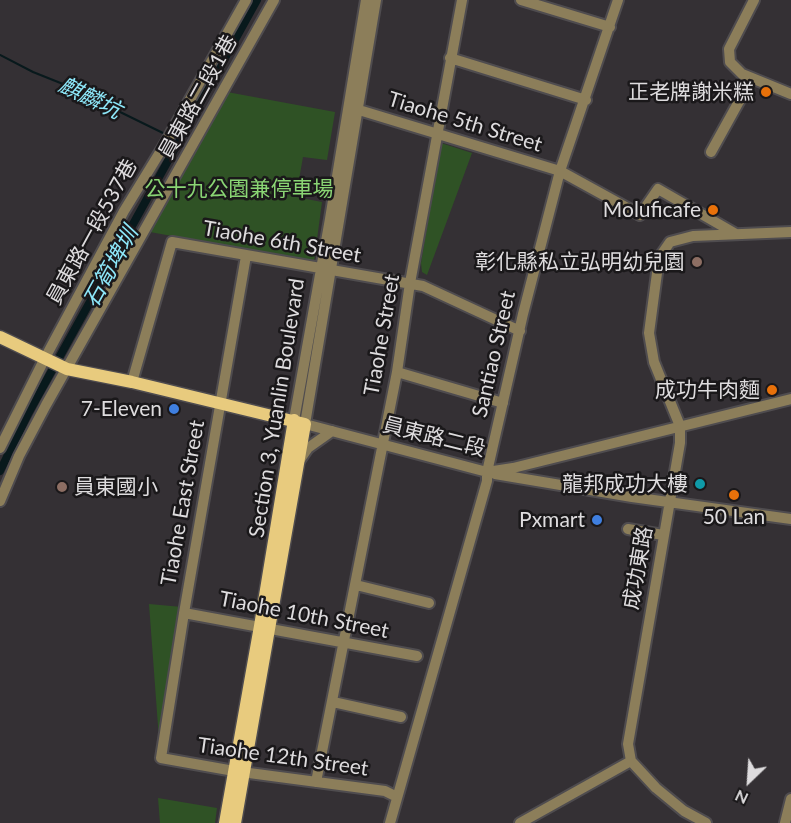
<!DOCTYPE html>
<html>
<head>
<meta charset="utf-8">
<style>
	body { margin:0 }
	#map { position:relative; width:791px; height:823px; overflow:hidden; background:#343034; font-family:Lato,sans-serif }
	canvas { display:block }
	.north { position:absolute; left:719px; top:751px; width:60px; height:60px; -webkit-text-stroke:4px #1a181a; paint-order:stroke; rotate:205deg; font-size:16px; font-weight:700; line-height:24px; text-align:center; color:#dedcde }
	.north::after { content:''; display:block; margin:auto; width:21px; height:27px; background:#dedcde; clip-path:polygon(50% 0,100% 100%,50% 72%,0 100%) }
</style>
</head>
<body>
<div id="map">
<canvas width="791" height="823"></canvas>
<div class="north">N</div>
</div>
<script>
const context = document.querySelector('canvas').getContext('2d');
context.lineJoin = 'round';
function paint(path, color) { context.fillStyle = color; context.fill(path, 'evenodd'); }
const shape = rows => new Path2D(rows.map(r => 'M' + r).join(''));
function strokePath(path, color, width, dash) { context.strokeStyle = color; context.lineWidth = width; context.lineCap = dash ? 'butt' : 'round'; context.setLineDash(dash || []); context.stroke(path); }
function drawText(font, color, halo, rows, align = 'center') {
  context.font = font + ' Lato,"Noto Sans TC",sans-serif'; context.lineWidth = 5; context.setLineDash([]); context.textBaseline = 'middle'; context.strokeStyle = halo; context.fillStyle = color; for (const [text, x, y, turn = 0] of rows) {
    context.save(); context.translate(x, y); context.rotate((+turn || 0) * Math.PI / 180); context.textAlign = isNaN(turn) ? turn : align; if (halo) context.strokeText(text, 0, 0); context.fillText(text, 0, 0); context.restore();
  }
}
const green = shape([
	[227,92,335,112,327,160,303,157,296,197,322,202,314,262,150,232],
	[441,143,472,153,427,275,422,272,421,263],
	[149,604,182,607,160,753],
	[158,798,217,808,215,823,160,823]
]);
const stream = shape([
	[0,55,33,72,63,84,165,134],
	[173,138,179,141]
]);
const canal = shape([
	[0,471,29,412,257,0]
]);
const minor = shape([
	[376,0,305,424,487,472,513,468,791,399],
	[521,0,610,27],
	[754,0,729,49,730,62,742,74,791,94],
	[450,58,586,100],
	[359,110,560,171,640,215,658,189,736,234],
	[711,152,752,78],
	[246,256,184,613,161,758,234,771,385,791,397,797],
	[397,372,503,403],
	[132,382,172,242,423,286,520,331],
	[294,420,330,219,366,0],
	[0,448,45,358,124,211,165,144,246,0],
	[299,461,308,448,332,431],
	[495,474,632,497,791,519],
	[0,501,19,456,46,405,274,0],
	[628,529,663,535],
	[356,585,429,603],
	[184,613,417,656],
	[333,702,401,717],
	[316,782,397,372,410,283,462,0],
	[390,823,487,481,487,472,523,314,560,171,618,0],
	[520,823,631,761],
	[706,823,684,811,656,788,631,761,628,744,680,443,680,426,654,362,649,333,659,258,670,242,693,236,791,232],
	[785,823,791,799]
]);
const major = shape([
	[0,337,67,369,132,382,305,424,235,823],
	[225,823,260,626,294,420]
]);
const markers = [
	[766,92,6,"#e8710a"],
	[713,210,6,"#e8710a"],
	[697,262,6,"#8d6e63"],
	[772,390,6,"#e8710a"],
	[174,409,6,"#3f7fe0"],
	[700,484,6,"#0f9aa8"],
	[62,487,6,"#8d6e63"],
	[734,495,6,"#e8710a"],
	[597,520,6,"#3f7fe0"]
];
const poiNames = [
	["正老牌謝米糕",754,92],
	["Moluficafe",701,210],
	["彰化縣私立弘明幼兒園",685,262],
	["成功牛肉麵",760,390],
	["7-Eleven",162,409],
	["龍邦成功大樓",688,484],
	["員東國小",74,487,"left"],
	["50 Lan",734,517,"center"],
	["Pxmart",585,520]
];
const streetNames = [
	["員東路二段1巷",198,97,-61],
	["Tiaohe 5th Street",465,122,17],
	["員東路一段537巷",92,232,-61],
	["Tiaohe 6th Street",282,242,10],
	["Tiaohe Street",382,335,-80],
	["Santiao Street",494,354,-77],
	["Section 3, Yuanlin Boulevard",277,408,-81],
	["員東路二段",434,437,14],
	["Tiaohe East Street",183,503,-80],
	["成功東路",638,568,-80],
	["Tiaohe 10th Street",304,615,11],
	["Tiaohe 12th Street",283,757,8]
];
const parkNames = [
	["公十九公園兼停車場",239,189]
];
const waterNames = [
	["麒麟坑",90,98,26],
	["石筍埤圳",111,267,-61]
];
paint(green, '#2f5225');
strokePath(stream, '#08191c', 2);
strokePath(canal, '#08191c', 8);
strokePath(minor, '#4f4c4f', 14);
strokePath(major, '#4f4c4f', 15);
strokePath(minor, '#8c7e5a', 10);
strokePath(major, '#e8cb7e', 12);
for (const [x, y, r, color] of markers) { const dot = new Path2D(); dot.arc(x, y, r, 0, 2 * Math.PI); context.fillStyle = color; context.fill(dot); strokePath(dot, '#1a181a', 2); }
drawText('21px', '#dedcde', '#1a181a', poiNames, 'right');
drawText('21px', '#dedcde', '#1a181a', streetNames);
drawText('21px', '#8ad574', '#1a181a', parkNames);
drawText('italic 22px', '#8ee9fb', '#1a181a', waterNames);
</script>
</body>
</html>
